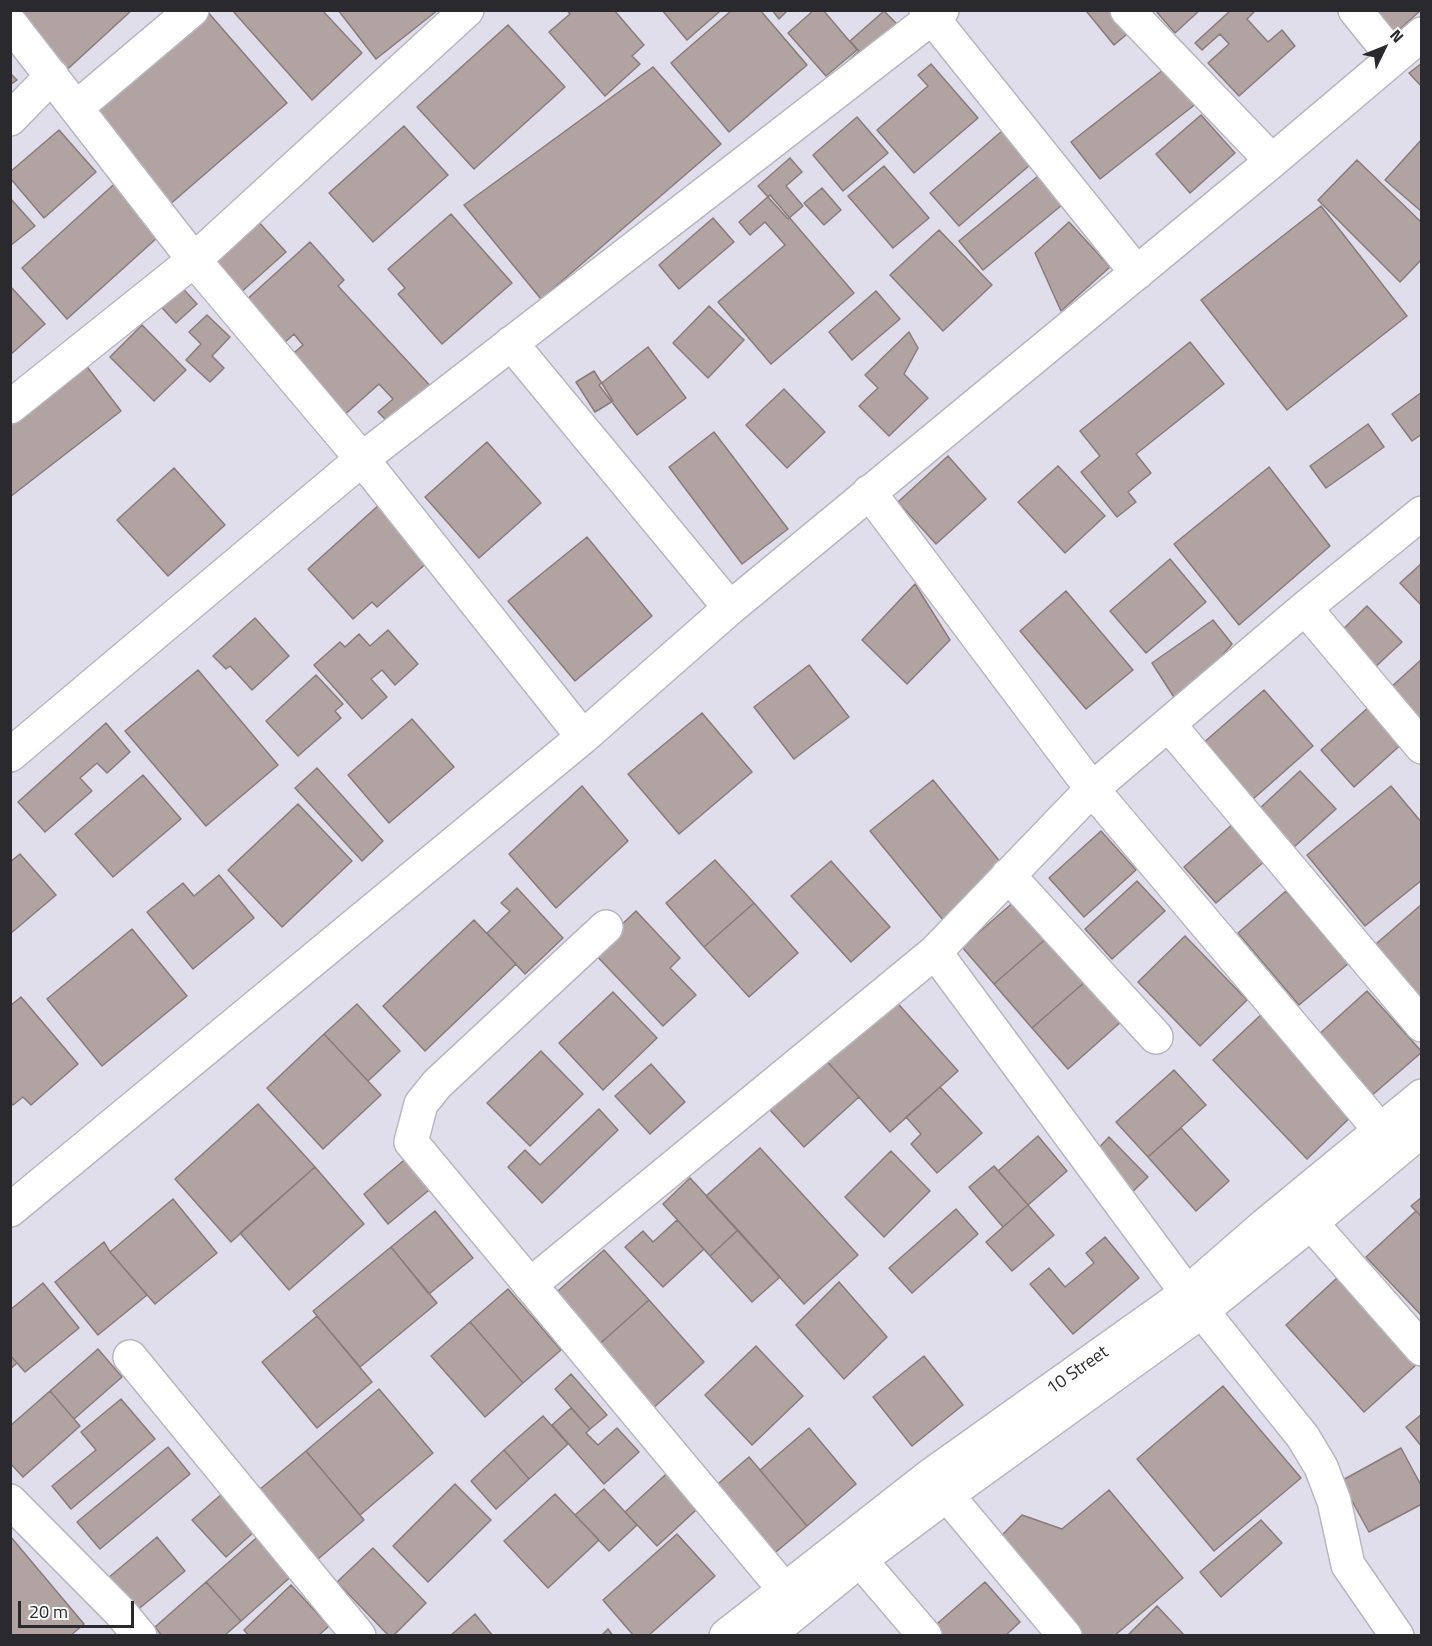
<!DOCTYPE html>
<html>
<head>
<meta charset="utf-8">
<style>
	body { margin:0 }
	#map { position:relative; width:1432px; height:1646px; overflow:hidden; background:#dfdeea; font-family:"Titillium Web",sans-serif }
	canvas { display:block }
	.frame { position:absolute; inset:0; border:12px solid #2a292e; pointer-events:none }
	.north { position:absolute; left:1354px; top:18px; width:60px; height:60px; -webkit-text-stroke:4px #fff; paint-order:stroke; rotate:47deg; font-size:16px; font-weight:700; line-height:24px; text-align:center; color:#2a292e }
	.north::after { content:''; display:block; margin:auto; width:21px; height:27px; background:#2a292e; clip-path:polygon(50% 0,100% 100%,50% 72%,0 100%) }
	.scale { position:absolute; left:18px; top:1601px; width:116px; height:27px; box-sizing:border-box; border:3px solid #2a292e; border-top:0; padding-left:8px; font-size:18px; line-height:21px; white-space:nowrap; color:#2a292e; -webkit-text-stroke:4px #fff; paint-order:stroke }
</style>
</head>
<body>
<div id="map">
<canvas width="1432" height="1646"></canvas>
<div class="frame"></div>
<div class="north">N</div>
<div class="scale">20 m</div>
</div>
<script>
const context = document.querySelector('canvas').getContext('2d');
context.lineJoin = 'round';
function paint(path, color) { context.fillStyle = color; context.fill(path, 'evenodd'); }
const shape = rows => new Path2D(rows.map(r => 'M' + r).join(''));
function strokePath(path, color, width, dash) { context.strokeStyle = color; context.lineWidth = width; context.lineCap = dash ? 'butt' : 'round'; context.setLineDash(dash || []); context.stroke(path); }
function drawText(font, color, halo, rows, align = 'center') {
  context.font = font + ' "Titillium Web",sans-serif'; context.lineWidth = 4.5; context.setLineDash([]); context.textBaseline = 'middle'; context.strokeStyle = halo; context.fillStyle = color; for (const [text, x, y, turn = 0] of rows) {
    context.save(); context.translate(x, y); context.rotate((+turn || 0) * Math.PI / 180); context.textAlign = isNaN(turn) ? turn : align; if (halo) context.strokeText(text, 0, 0); context.fillText(text, 0, 0); context.restore();
  }
}
const building = shape([
	[10,10,132,10,59,77,10,10],
	[206,10,287,103,168,206,83,108,206,10],
	[232,10,322,10,362,53,312,100,232,10],
	[338,10,438,10,376,59,338,10],
	[567,10,614,10,644,45,632,56,640,64,605,96,549,32,570,14,567,10],
	[662,10,718,10,719,12,687,40,662,10],
	[732,10,760,10,807,65,729,132,671,63,732,10],
	[772,10,788,10,779,19,772,10],
	[814,10,823,10,857,50,826,76,788,33,814,10],
	[1088,10,1117,10,1133,29,1114,45,1087,12,1088,10],
	[1155,10,1200,10,1175,33,1155,10],
	[1231,10,1256,10,1247,19,1268,42,1282,30,1295,46,1239,96,1208,63,1229,44,1220,34,1202,50,1195,43,1231,10],
	[1367,10,1421,10,1390,38,1367,10],
	[884,11,901,28,826,81,859,51,850,41,884,11],
	[508,25,565,87,474,169,417,107,508,25],
	[1422,63,1422,87,1409,73,1422,63],
	[931,64,978,118,914,173,877,130,928,86,918,75,931,64],
	[1168,66,1197,103,1100,179,1071,142,1168,66],
	[653,67,721,144,541,299,464,205,653,67],
	[10,73,17,80,10,85,10,73],
	[1201,115,1235,153,1190,193,1156,154,1201,115],
	[857,117,888,153,843,191,813,155,857,117],
	[1009,125,1038,158,959,226,930,193,1009,125],
	[404,126,448,175,373,242,329,193,404,126],
	[59,130,96,172,44,218,10,178,10,172,59,130],
	[1422,139,1422,212,1385,180,1422,139],
	[790,158,802,172,786,186,803,206,788,219,758,186,790,158],
	[1357,160,1422,223,1422,259,1400,282,1318,200,1357,160],
	[884,166,929,218,893,248,848,196,884,166],
	[1038,176,1062,205,983,270,959,241,1038,176],
	[122,177,168,228,67,319,22,268,122,177],
	[822,188,841,210,824,225,804,203,822,188],
	[770,195,854,293,771,364,718,302,785,245,765,222,750,235,739,222,770,195],
	[10,198,35,226,10,246,10,198],
	[1321,206,1407,316,1287,410,1201,300,1321,206],
	[451,214,512,283,442,344,398,294,405,288,388,269,451,214],
	[255,218,286,252,239,294,208,261,255,218],
	[713,218,734,242,679,289,659,265,713,218],
	[1069,222,1110,267,1061,311,1035,253,1069,222],
	[939,230,992,285,943,331,890,275,939,230],
	[310,242,344,280,338,286,434,390,393,427,378,412,393,399,379,384,342,417,289,357,303,345,294,334,282,345,244,302,310,242],
	[175,280,197,304,176,323,154,299,175,280],
	[10,286,45,324,10,355,10,286],
	[876,291,900,319,852,360,829,332,876,291],
	[709,306,744,340,708,378,673,343,709,306],
	[207,315,230,337,212,356,224,368,210,382,186,360,201,344,189,332,207,315],
	[142,325,186,370,154,401,110,357,142,325],
	[909,332,918,348,904,374,928,398,889,436,859,406,878,388,865,375,909,332],
	[1190,342,1224,384,1136,454,1151,473,1128,492,1136,502,1117,517,1081,472,1100,456,1080,431,1190,342],
	[648,347,686,398,637,435,599,385,648,347],
	[85,364,121,411,10,497,10,422,85,364],
	[594,371,613,401,595,412,576,382,594,371],
	[784,389,825,432,787,468,746,425,784,389],
	[1422,392,1422,434,1412,441,1392,414,1422,392],
	[1368,424,1384,447,1326,488,1310,466,1368,424],
	[714,432,788,529,742,564,669,467,714,432],
	[487,442,541,503,479,558,425,497,487,442],
	[948,456,986,499,936,544,898,502,948,456],
	[1058,466,1105,516,1065,553,1018,502,1058,466],
	[1269,467,1330,546,1239,625,1174,544,1269,467],
	[174,468,225,525,168,576,117,520,174,468],
	[380,504,430,560,377,607,372,602,353,619,308,569,380,504],
	[587,537,652,616,575,681,508,601,587,537],
	[1170,559,1206,602,1146,653,1110,611,1170,559],
	[1422,563,1422,606,1400,583,1422,563],
	[915,584,950,640,907,684,862,640,915,584],
	[1066,591,1133,670,1086,709,1020,631,1066,591],
	[1367,606,1402,642,1372,670,1338,634,1367,606],
	[255,618,289,656,252,690,230,666,226,669,213,656,255,618],
	[1213,620,1232,644,1179,705,1152,663,1213,620],
	[388,630,418,664,395,685,382,670,371,679,387,697,362,719,314,665,340,642,345,647,359,634,370,646,388,630],
	[1422,659,1422,723,1390,688,1422,659],
	[809,665,849,717,794,759,754,707,809,665],
	[198,670,278,765,206,826,125,731,198,670],
	[316,675,343,704,335,711,341,718,298,756,266,721,316,675],
	[1264,690,1313,746,1252,800,1202,744,1264,690],
	[1371,705,1405,741,1354,787,1321,750,1371,705],
	[702,713,752,772,679,834,628,774,702,713],
	[412,719,454,767,389,823,348,775,412,719],
	[106,723,130,752,107,773,97,763,80,778,92,791,45,832,18,802,106,723],
	[317,768,383,841,362,861,295,788,317,768],
	[1300,771,1336,809,1294,847,1259,809,1300,771],
	[143,775,181,819,113,877,75,834,143,775],
	[933,780,1006,869,943,920,870,831,933,780],
	[582,786,628,841,556,908,509,854,582,786],
	[1391,786,1422,823,1422,880,1365,926,1307,855,1391,786],
	[298,804,352,861,282,927,228,870,298,804],
	[1234,823,1266,860,1216,903,1184,867,1234,823],
	[1101,831,1136,870,1084,917,1049,878,1101,831],
	[20,854,56,895,10,934,10,862,20,854],
	[715,860,754,903,704,947,666,903,715,860],
	[831,861,890,927,851,962,791,896,831,861],
	[219,875,254,918,193,969,147,912,183,883,194,896,219,875],
	[1137,881,1165,911,1112,959,1085,929,1137,881],
	[517,888,563,938,525,974,487,933,510,911,501,903,517,888],
	[1286,891,1349,963,1299,1005,1238,933,1286,891],
	[1016,900,1048,937,994,984,962,947,1016,900],
	[754,903,798,953,749,997,704,947,754,903],
	[1422,904,1422,994,1414,1000,1369,950,1422,904],
	[636,911,680,958,670,968,696,995,663,1026,593,952,636,911],
	[474,920,516,964,425,1051,383,1006,474,920],
	[132,929,187,996,102,1066,47,999,132,929],
	[1185,936,1247,1000,1200,1046,1138,982,1185,936],
	[1048,937,1086,981,1032,1028,994,984,1048,937],
	[1086,981,1122,1021,1068,1069,1032,1028,1086,981],
	[1367,991,1422,1052,1370,1097,1317,1036,1367,991],
	[613,992,657,1038,603,1090,559,1043,613,992],
	[21,997,78,1064,31,1105,23,1097,13,1105,10,1102,10,1006,21,997],
	[893,998,958,1071,890,1132,825,1059,893,998],
	[357,1004,400,1051,368,1081,324,1034,357,1004],
	[1265,1011,1359,1109,1307,1159,1213,1060,1265,1011],
	[324,1034,381,1095,323,1149,267,1088,324,1034],
	[541,1051,583,1094,530,1146,487,1103,541,1051],
	[825,1059,859,1097,804,1147,770,1110,825,1059],
	[651,1064,685,1102,650,1134,615,1096,651,1064],
	[1174,1070,1206,1105,1148,1157,1116,1122,1174,1070],
	[940,1087,982,1133,937,1173,911,1144,921,1134,906,1117,940,1087],
	[258,1104,315,1167,231,1242,175,1179,258,1104],
	[599,1109,618,1130,542,1203,508,1167,525,1150,540,1165,599,1109],
	[1181,1128,1229,1181,1196,1211,1148,1157,1181,1128],
	[1038,1136,1067,1171,1028,1205,998,1171,1038,1136],
	[1109,1137,1148,1177,1127,1197,1089,1158,1109,1137],
	[760,1148,858,1255,804,1304,706,1196,760,1148],
	[891,1151,930,1191,884,1237,845,1197,891,1151],
	[409,1156,434,1186,388,1224,364,1194,409,1156],
	[994,1166,1028,1205,1003,1227,969,1187,994,1166],
	[315,1167,364,1224,289,1290,240,1233,315,1167],
	[690,1178,738,1230,710,1256,663,1204,690,1178],
	[1422,1197,1422,1217,1411,1206,1422,1197],
	[173,1199,217,1253,155,1304,110,1252,173,1199],
	[1028,1205,1054,1235,1012,1271,986,1242,1028,1205],
	[956,1209,978,1234,912,1293,889,1268,956,1209],
	[435,1211,473,1258,429,1294,391,1247,435,1211],
	[1416,1211,1422,1217,1422,1316,1366,1257,1416,1211],
	[677,1220,704,1249,663,1287,625,1247,643,1231,653,1242,677,1220],
	[738,1230,780,1277,752,1302,710,1256,738,1230],
	[1105,1237,1139,1278,1073,1334,1030,1284,1049,1268,1065,1287,1094,1263,1086,1253,1105,1237],
	[104,1242,110,1252,147,1295,98,1335,55,1282,104,1242],
	[391,1247,437,1303,360,1367,313,1311,391,1247],
	[604,1250,649,1300,595,1348,550,1298,604,1250],
	[1337,1278,1416,1365,1364,1412,1286,1325,1337,1278],
	[839,1282,887,1337,844,1379,796,1325,839,1282],
	[43,1283,79,1328,25,1372,10,1355,10,1310,43,1283],
	[508,1289,561,1350,523,1383,470,1322,508,1289],
	[649,1300,704,1362,650,1411,595,1348,649,1300],
	[317,1316,372,1382,317,1428,262,1362,317,1316],
	[470,1322,523,1383,485,1417,431,1356,470,1322],
	[756,1346,803,1396,752,1445,705,1395,756,1346],
	[98,1349,122,1377,74,1419,50,1391,98,1349],
	[10,1355,17,1363,10,1369,10,1355],
	[924,1356,963,1405,912,1446,873,1397,924,1356],
	[571,1374,607,1415,590,1429,555,1389,571,1374],
	[1223,1386,1301,1478,1214,1551,1137,1459,1223,1386],
	[379,1389,433,1453,360,1515,306,1451,379,1389],
	[50,1391,80,1426,23,1477,10,1463,10,1426,50,1391],
	[121,1399,155,1439,71,1509,52,1486,96,1450,81,1432,121,1399],
	[571,1408,590,1429,586,1433,598,1445,617,1428,639,1452,604,1484,552,1425,571,1408],
	[1422,1414,1422,1447,1406,1427,1422,1414],
	[543,1416,568,1444,529,1479,504,1450,543,1416],
	[809,1428,856,1484,807,1526,760,1470,809,1428],
	[168,1447,190,1474,100,1549,77,1522,168,1447],
	[1401,1448,1422,1487,1422,1504,1369,1532,1341,1481,1401,1448],
	[504,1450,529,1479,496,1509,471,1481,504,1450],
	[306,1451,364,1520,318,1559,259,1490,306,1451],
	[749,1457,807,1526,770,1557,712,1489,749,1457],
	[675,1466,707,1500,657,1546,625,1512,675,1466],
	[455,1484,491,1520,428,1582,393,1546,455,1484],
	[604,1489,637,1525,609,1551,575,1515,604,1489],
	[1109,1490,1183,1578,1114,1636,1074,1636,996,1541,1022,1515,1062,1529,1109,1490],
	[223,1493,256,1530,226,1557,192,1520,223,1493],
	[555,1494,599,1540,548,1588,504,1541,555,1494],
	[1261,1520,1282,1543,1221,1597,1200,1572,1261,1520],
	[261,1534,295,1573,241,1621,206,1582,261,1534],
	[677,1534,715,1576,648,1636,634,1636,603,1600,677,1534],
	[10,1536,84,1624,70,1636,10,1636,10,1536],
	[157,1537,185,1571,136,1611,108,1578,157,1537],
	[373,1548,426,1603,393,1636,389,1636,337,1582,373,1548],
	[206,1582,241,1621,224,1636,162,1636,155,1627,206,1582],
	[985,1582,1020,1622,1005,1636,936,1636,930,1630,985,1582],
	[291,1585,329,1626,318,1636,249,1636,244,1630,291,1585],
	[1157,1606,1185,1636,1127,1636,1157,1606],
	[475,1614,493,1636,450,1636,475,1614],
	[608,1629,613,1636,601,1636,608,1629]
]);
const minor = shape([
	[926,10,1137,273],
	[1127,10,1272,161],
	[1355,10,1393,57],
	[10,23,194,260,362,459,583,737],
	[76,108,192,10],
	[10,119,52,76],
	[511,343,730,608],
	[10,407,194,260,467,10],
	[869,492,1092,789,1381,1131],
	[1305,608,1422,747],
	[1169,725,1422,1025],
	[10,755,362,459,942,10],
	[1008,875,1156,1037],
	[606,927,437,1084,421,1104,411,1142,784,1589],
	[935,952,1187,1293],
	[10,1210,583,737,730,608,1272,161,1422,34],
	[1311,1223,1422,1349],
	[530,1285,935,952,1092,789,1305,608,1422,513],
	[1202,1311,1303,1437,1321,1467,1334,1501,1348,1565,1397,1636],
	[130,1357,359,1636],
	[947,1495,1065,1636],
	[10,1501,120,1612,140,1636],
	[860,1560,925,1636]
]);
const secondary = shape([
	[726,1636,930,1476,1187,1293,1264,1226,1422,1096],
	[767,1636,860,1560,947,1495,1202,1311,1311,1223,1422,1130]
]);
const streetNames = [
	["10 Street",1078,1371,-35]
];
paint(building, '#b0a3a1');
strokePath(building, '#887c7a', 1.5);
strokePath(minor, '#b7b6c1', 36);
strokePath(secondary, '#b7b6c1', 36);
strokePath(minor, '#fff', 33);
strokePath(secondary, '#fff', 33);
drawText('18px', '#2a292e', '#fff', streetNames);
</script>
</body>
</html>
